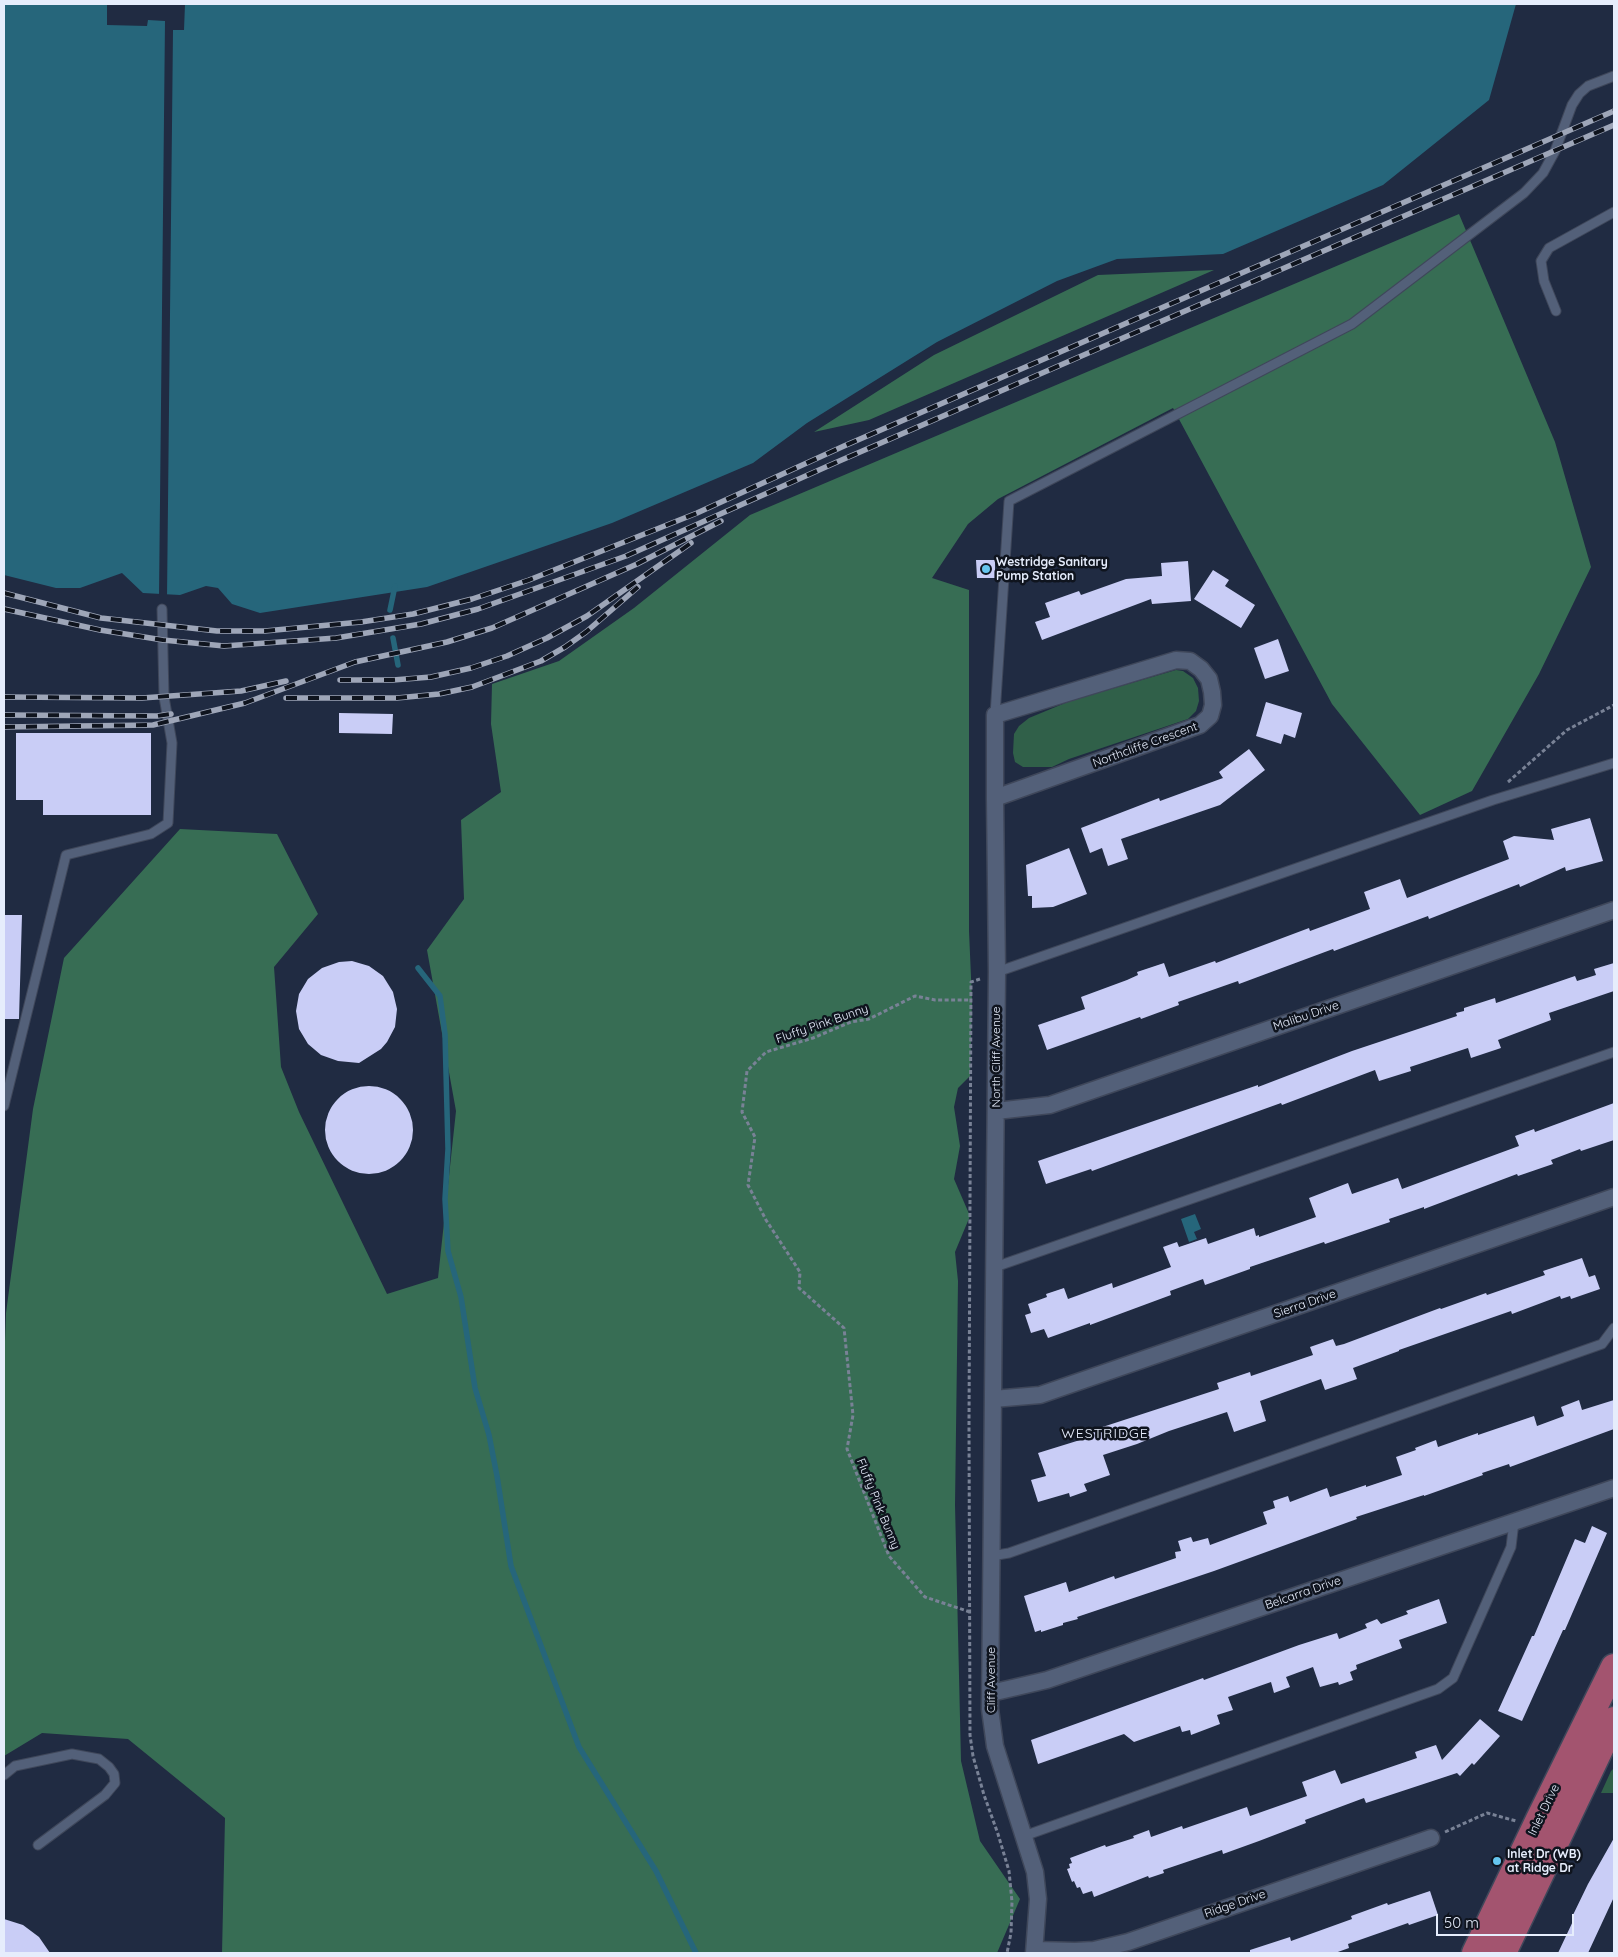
<!DOCTYPE html>
<html>
<head>
<meta charset="utf-8">
<style>
	body { margin:0 }
	#map { position:relative; width:1618px; height:1957px; overflow:hidden; background:#202b42; font-family:Quicksand,sans-serif }
	canvas { display:block }
	.frame { position:absolute; inset:0; border:5px solid #e6edfc; pointer-events:none }
	.scale { position:absolute; left:1436px; top:1914px; width:138px; height:22px; box-sizing:border-box; border:2px solid #e6edfc; border-top:0; padding-left:6px; font-size:15px; line-height:18px; white-space:nowrap; color:#e6edfc; -webkit-text-stroke:4px #0f141e; paint-order:stroke }
</style>
</head>
<body>
<div id="map">
<canvas width="1618" height="1957"></canvas>
<div class="frame"></div>
<div class="scale">50 m</div>
</div>
<script>
const context = document.querySelector('canvas').getContext('2d');
context.lineJoin = 'round';
function paint(path, color) { context.fillStyle = color; context.fill(path, 'evenodd'); }
const shape = rows => new Path2D(rows.map(r => 'M' + r).join(''));
function strokePath(path, color, width, dash) { context.strokeStyle = color; context.lineWidth = width; context.lineCap = dash ? 'butt' : 'round'; context.setLineDash(dash || []); context.stroke(path); }
function drawText(font, color, halo, rows, align = 'center') {
  context.font = font + ' Quicksand,sans-serif'; context.lineWidth = 5; context.setLineDash([]); context.textBaseline = 'middle'; context.strokeStyle = halo; context.fillStyle = color; for (const [text, x, y, turn = 0] of rows) {
    context.save(); context.translate(x, y); context.rotate((+turn || 0) * Math.PI / 180); context.textAlign = isNaN(turn) ? turn : align; if (halo) context.strokeText(text, 0, 0); context.fillText(text, 0, 0); context.restore();
  }
}
const green = shape([
	[1176,670,1183,671,1193,678,1198,688,1199,701,1196,711,1188,719,1069,759,1052,767,1023,767,1015,762,1013,753,1014,734,1019,726,1029,718,1070,701],
	[1614,1768,1614,1793,1601,1793,1611,1771]
]);
const forest = shape([
	[1459,214,1555,442,1591,567,1539,674,1472,791,1420,815,1332,704,1173,408,998,499,968,524,932,578,969,590,969,931,972,1000,970,1076,958,1088,954,1107,960,1146,954,1179,970,1216,955,1252,958,1281,955,1505,961,1761,980,1841,1020,1899,997,1953,222,1953,225,1818,128,1739,42,1733,4,1756,4,1370,6,1313,33,1109,64,958,180,829,277,834,318,914,274,967,281,1067,299,1112,387,1294,438,1278,456,1111,427,950,464,899,461,820,501,792,491,724,492,684,559,661,634,608,750,515],
	[1214,270,869,420,814,432,934,355,1098,275]
]);
const water = shape([
	[4,4,1516,4,1489,100,1383,185,1223,254,1117,259,1057,281,937,342,807,423,753,463,612,523,427,587,260,613,232,604,218,588,206,586,180,595,143,593,122,573,80,588,56,588,4,575],
	[1195,1214,1201,1229,1194,1232,1197,1239,1189,1242,1181,1219]
]);
const pier = shape([
	[107,4,185,4,184,30,173,30,167,597,159,597,165,21,148,20,147,26,107,25]
]);
const stream = shape([
	[390,610,395,586],
	[393,638,398,665],
	[418,968,440,996,445,1034,448,1149,445,1199,448,1251,461,1297,475,1388,489,1435,497,1476,511,1566,579,1747,656,1871,696,1953]
]);
const building = shape([
	[976,560,995,560,995,578,977,578],
	[1188,561,1191,601,1152,604,1151,599,1042,640,1035,622,1050,617,1045,603,1079,591,1081,595,1126,579,1162,576,1161,563],
	[1213,570,1229,580,1225,586,1255,605,1241,628,1194,599],
	[1278,639,1289,671,1265,679,1254,648],
	[1266,702,1302,713,1295,738,1284,734,1281,744,1256,736],
	[339,713,393,714,392,734,339,733],
	[16,733,151,733,151,815,43,815,43,800,16,800],
	[1249,749,1265,770,1220,805,1121,839,1128,859,1108,866,1102,848,1090,853,1081,828,1159,798,1160,801,1223,778,1219,772],
	[1590,818,1603,861,1566,871,1565,867,1520,887,1519,884,1429,919,1428,916,1334,951,1333,949,1239,984,1238,981,1178,1002,1179,1005,1141,1019,1140,1017,1047,1050,1038,1025,1085,1009,1081,997,1127,980,1138,975,1137,972,1164,963,1169,977,1215,961,1216,963,1309,928,1310,931,1370,909,1364,892,1400,879,1407,898,1509,859,1503,841,1514,836,1554,840,1551,829],
	[1069,848,1087,894,1053,907,1032,908,1032,896,1028,896,1026,865],
	[4,915,22,915,19,1019,4,1019],
	[352,961,369,966,383,976,393,992,397,1009,395,1027,387,1042,381,1049,359,1063,338,1061,321,1055,308,1044,299,1029,296,1011,299,994,308,979,322,968,339,962],
	[1614,963,1614,991,1549,1013,1551,1020,1498,1040,1501,1048,1471,1058,1468,1048,1410,1067,1411,1071,1379,1081,1375,1070,1282,1105,1281,1103,1092,1171,1091,1169,1046,1184,1038,1161,1258,1085,1258,1087,1352,1051,1457,1016,1456,1013,1464,1011,1464,1008,1495,998,1496,1003,1575,976,1577,981,1596,975,1594,969],
	'325 1130a44 44 0 1 1 88 0a44 44 0 1 1-88 0Z',
	[1614,1103,1614,1140,1581,1151,1580,1149,1551,1160,1553,1164,1518,1176,1517,1174,1424,1209,1424,1207,1389,1219,1390,1222,1325,1244,1324,1242,1250,1267,1250,1269,1205,1285,1203,1279,1170,1291,1171,1295,1090,1325,1090,1323,1048,1338,1044,1329,1031,1333,1025,1315,1031,1313,1028,1304,1047,1297,1046,1294,1064,1288,1068,1299,1112,1283,1113,1288,1171,1267,1163,1247,1177,1242,1179,1247,1206,1238,1208,1244,1254,1228,1256,1236,1259,1235,1259,1237,1316,1217,1309,1198,1348,1183,1352,1194,1398,1178,1402,1189,1519,1146,1515,1136,1534,1129,1535,1132],
	[1582,1258,1589,1277,1595,1275,1600,1289,1571,1299,1570,1296,1561,1299,1560,1296,1512,1314,1511,1311,1399,1350,1399,1351,1353,1368,1357,1379,1325,1390,1321,1379,1260,1401,1266,1421,1234,1432,1227,1412,1169,1431,1137,1444,1103,1455,1110,1475,1084,1484,1087,1491,1070,1497,1069,1493,1038,1502,1031,1480,1046,1476,1038,1453,1080,1440,1078,1435,1219,1389,1217,1383,1250,1372,1251,1376,1313,1355,1310,1347,1333,1339,1336,1346,1344,1344,1440,1308,1441,1309,1486,1293,1487,1295,1545,1275,1543,1271],
	[1579,1400,1582,1410,1614,1400,1614,1429,1510,1467,1509,1464,1482,1473,1483,1475,1424,1496,1424,1495,1356,1517,1357,1519,1214,1571,1077,1617,1078,1619,1063,1623,1063,1625,1041,1632,1041,1630,1035,1632,1024,1596,1066,1582,1069,1592,1114,1576,1115,1579,1176,1558,1175,1552,1181,1551,1178,1541,1191,1537,1193,1542,1208,1538,1210,1545,1267,1524,1263,1512,1275,1508,1273,1501,1288,1496,1290,1502,1327,1488,1330,1497,1366,1485,1366,1487,1402,1475,1396,1457,1416,1450,1415,1448,1436,1440,1438,1447,1478,1433,1478,1435,1534,1416,1537,1426,1564,1416,1561,1407],
	[1592,1526,1607,1533,1565,1630,1563,1630,1522,1721,1498,1711,1532,1636,1534,1636,1575,1539,1585,1543],
	[1439,1599,1447,1623,1399,1640,1402,1648,1356,1665,1357,1669,1350,1672,1353,1680,1339,1685,1338,1682,1320,1687,1313,1667,1286,1677,1290,1687,1274,1693,1271,1682,1228,1697,1233,1710,1217,1715,1220,1724,1191,1735,1190,1730,1182,1732,1180,1726,1134,1742,1124,1734,1038,1764,1031,1740,1203,1678,1204,1680,1299,1645,1337,1633,1339,1639,1367,1628,1365,1624,1377,1619,1381,1624,1408,1614,1406,1611],
	[1480,1719,1500,1736,1474,1765,1472,1763,1460,1776,1457,1773,1366,1803,1364,1798,1305,1820,1306,1823,1259,1841,1223,1854,1222,1850,1163,1870,1164,1873,1149,1878,1148,1876,1094,1897,1092,1891,1083,1894,1080,1887,1077,1888,1074,1881,1072,1882,1067,1869,1070,1868,1069,1864,1072,1863,1070,1858,1105,1845,1106,1847,1134,1838,1133,1836,1149,1830,1151,1837,1182,1826,1183,1829,1247,1807,1250,1816,1307,1796,1302,1782,1335,1770,1341,1784,1417,1758,1415,1752,1436,1745,1442,1760],
	[1614,1838,1614,1897,1588,1953,1558,1953,1574,1919,1572,1917,1588,1884],
	[1430,1891,1438,1915,1409,1925,1408,1923,1348,1944,1349,1948,1335,1953,1250,1953,1250,1950,1290,1937,1291,1941,1352,1919,1351,1916,1387,1903,1388,1905],
	[4,1919,23,1925,39,1937,50,1953,4,1953]
]);
const path = shape([
	[1508,782,1567,730,1614,705],
	[980,979,971,982,969,1425,970,1735,973,1756,984,1795,998,1834,1009,1871,1012,1902,1011,1933,1007,1953],
	[970,1612,925,1597,889,1556,847,1449,853,1415,844,1328,799,1288,800,1272,766,1220,748,1185,755,1137,742,1112,747,1071,766,1052,813,1038,851,1022,869,1019,915,996,935,1000,972,1000],
	[1445,1832,1487,1813,1516,1821]
]);
const service = shape([
	[1556,311,1544,281,1541,261,1549,248,1614,212],
	[995,715,1009,501,1352,324,1524,193,1543,173,1555,151,1572,105,1579,94,1588,86,1614,76],
	[997,972,1493,800,1614,763],
	[4,1106,66,855,151,834,168,823,172,743,164,697,162,609],
	[995,1267,1614,1052],
	[991,1556,1009,1553,1602,1344,1614,1328],
	[4,1775,15,1766,72,1754,99,1759,109,1767,114,1774,115,1783,105,1795,38,1845],
	[1024,1836,1438,1689,1453,1678,1511,1547,1514,1522]
]);
const minor = shape([
	[995,798,1200,725,1210,716,1213,705,1212,692,1209,679,1201,669,1190,661,1176,660,995,715,995,798,997,972,990,1709,995,1746,1035,1872,1038,1899,1034,1953],
	[996,1111,1050,1105,1614,910],
	[993,1399,1040,1395,1614,1197],
	[991,1693,1047,1680,1614,1488],
	[1036,1950,1075,1951,1094,1950,1128,1942,1431,1838]
]);
const primary = shape([
	[1475,1953,1539,1819,1614,1667],
	[1503,1953,1614,1720]
]);
const rail = shape([
	[4,593,101,618,217,631,265,631,361,622,413,614,472,599,529,580,697,513,844,446,1614,111],
	[4,609,100,630,163,640,224,646,336,638,421,624,478,609,626,556,837,462,1614,125],
	[340,680,393,680,431,677,471,668,507,656,547,638,587,616,691,543],
	[4,697,142,698,241,691,286,681],
	[286,698,397,698,439,694,472,687,541,661,565,647,586,632,638,587],
	[4,715,157,716,171,714],
	[4,727,153,725,245,703,355,662,447,642,492,628,637,564,721,521]
]);
const markers = [
	[986,569,5,"#65c5ee"],
	[1497,1861,5,"#65c5ee"]
];
const poiNames = [
	["Westridge Sanitary",996,562],
	["Pump Station",996,576],
	["Inlet Dr (WB)",1507,1854],
	["at Ridge Dr",1507,1868]
];
const streetNames = [
	["Northcliffe Crescent",1145,745,-20],
	["Malibu Drive",1306,1016,-19],
	["Fluffy Pink Bunny",822,1024,-19],
	["North Cliff Avenue",996,1057,-90],
	["Sierra Drive",1305,1304,-19],
	["Fluffy Pink Bunny",878,1504,68],
	["Belcarra Drive",1303,1593,-19],
	["Cliff Avenue",991,1680,-90],
	["Inlet Drive",1544,1810,-64],
	["Ridge Drive",1235,1904,-19]
];
const neighbourhoodNames = [
	["WESTRIDGE",1105,1434]
];
paint(green, '#306049');
paint(forest, '#376d54');
paint(water, '#26667b');
paint(pier, '#202b42');
strokePath(stream, '#26667b', 5.5);
paint(building, '#c9cdf6');
strokePath(service, '#3f475a', 11);
strokePath(minor, '#3f475a', 19);
strokePath(primary, '#3f475a', 29);
strokePath(path, '#798296', 3, [4, 2.5]);
strokePath(service, '#536079', 9);
strokePath(minor, '#536079', 16);
strokePath(primary, '#a3546f', 26);
strokePath(rail, '#9ea6b8', 5.5);
strokePath(rail, '#0f141e', 4, [11]);
for (const [x, y, r, color] of markers) { const dot = new Path2D(); dot.arc(x, y, r, 0, 2 * Math.PI); context.fillStyle = color; context.fill(dot); strokePath(dot, '#0f141e', 2); }
drawText('bold 12px', '#e6edfc', '#0f141e', poiNames, 'left');
drawText('12px', '#e6edfc', '#0f141e', streetNames);
context.letterSpacing = '1px';
drawText('14px', '#e6edfc', '#0f141e', neighbourhoodNames);
context.letterSpacing = '0px';
</script>
</body>
</html>
